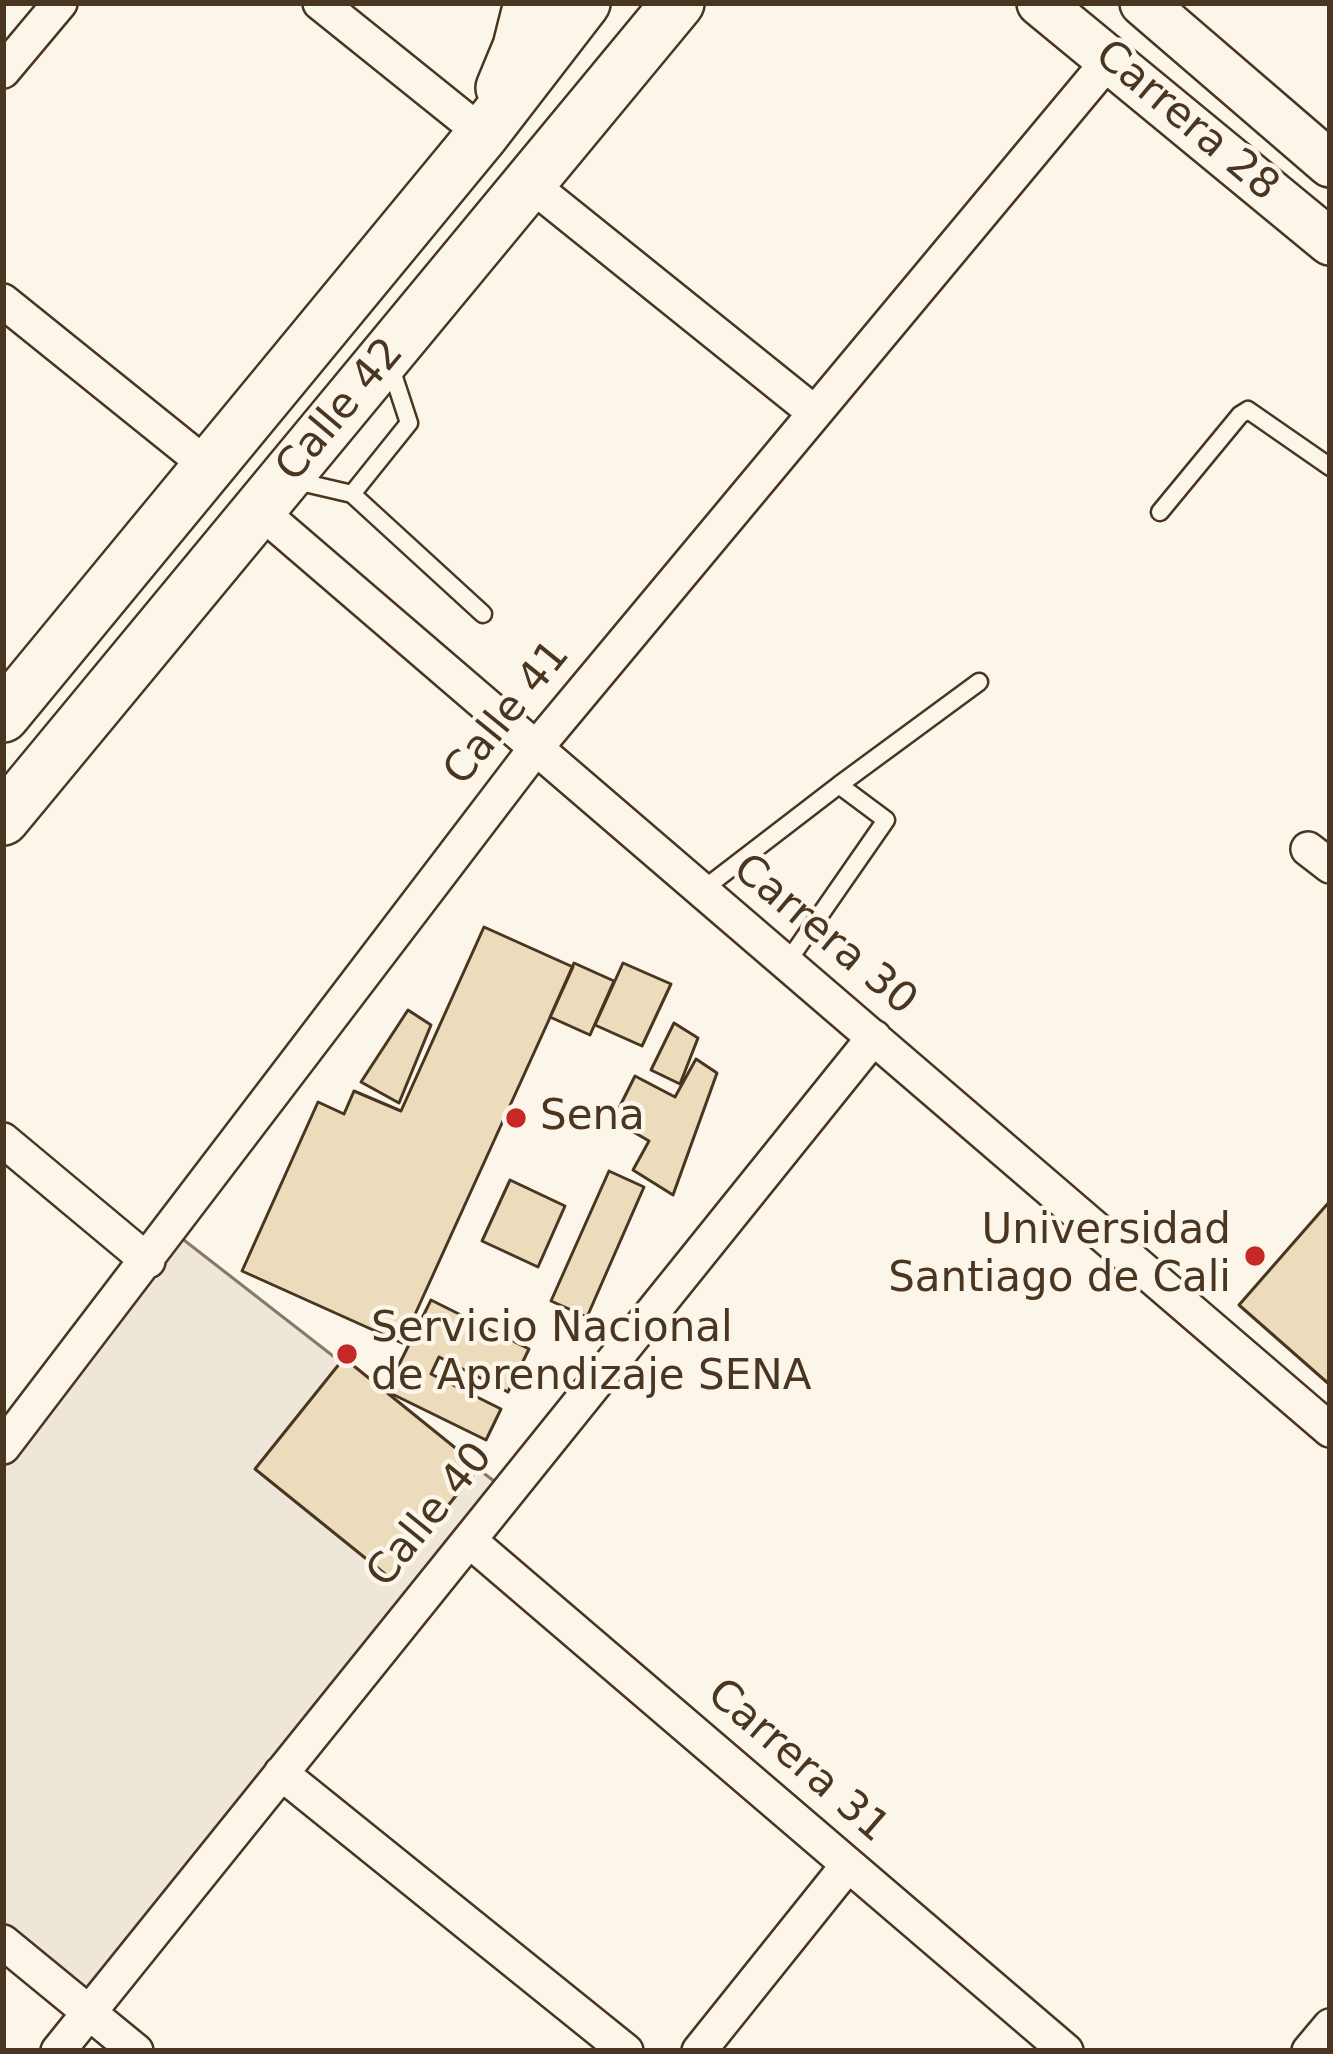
<!DOCTYPE html>
<html>
<head>
<meta charset="utf-8">
<style>
	body { margin:0 }
	#map { position:relative; width:1333px; height:2054px; overflow:hidden; background:#fbf6e9; font-family:"DejaVu Sans",sans-serif }
	canvas { display:block }
	.frame { position:absolute; inset:0; border:6px solid #4a3520; pointer-events:none }
</style>
</head>
<body>
<div id="map">
<canvas width="1333" height="2054"></canvas>
<div class="frame"></div>
</div>
<script>
const context = document.querySelector('canvas').getContext('2d');
context.lineJoin = 'round';
function paint(path, color) { context.fillStyle = color; context.fill(path, 'evenodd'); }
const shape = rows => new Path2D(rows.map(r => 'M' + r).join(''));
function strokePath(path, color, width, dash) { context.strokeStyle = color; context.lineWidth = width; context.lineCap = dash ? 'butt' : 'round'; context.setLineDash(dash || []); context.stroke(path); }
function drawText(font, color, halo, rows, align = 'center') {
  context.font = font + ' "DejaVu Sans",sans-serif'; context.lineWidth = 9; context.setLineDash([]); context.textBaseline = 'middle'; context.strokeStyle = halo; context.fillStyle = color; for (const [text, x, y, turn = 0] of rows) {
    context.save(); context.translate(x, y); context.rotate((+turn || 0) * Math.PI / 180); context.textAlign = isNaN(turn) ? turn : align; if (halo) context.strokeText(text, 0, 0); context.fillText(text, 0, 0); context.restore();
  }
}
const green = shape([
	[171,1230,508,1492,89,2012,3,1942,3,1447,171,1230]
]);
const building = shape([
	[484,927,573,967,402,1343,242,1271,318,1102,344,1114,354,1091,401,1111,484,927],
	[574,963,614,981,590,1035,550,1017,574,963],
	[623,963,671,984,642,1046,595,1025,623,963],
	[408,1010,431,1025,399,1103,361,1082,408,1010],
	[674,1023,698,1038,680,1084,651,1070,674,1023],
	[696,1059,717,1073,673,1195,633,1170,649,1141,613,1120,635,1076,675,1097,696,1059],
	[609,1171,644,1187,587,1317,551,1301,609,1171],
	[510,1180,565,1206,538,1267,482,1241,510,1180],
	[1330,1201,1330,1385,1239,1305,1330,1201],
	[431,1300,529,1349,508,1392,439,1357,431,1374,501,1409,486,1440,386,1391,431,1300],
	[344,1358,479,1467,390,1578,255,1469,344,1358]
]);
const lane = shape([
	[292,480,352,494,483,614],
	[352,494,409,423,389,362],
	[1160,512,1240,415,1248,410,1330,467],
	[839,785,979,682],
	[701,891,839,785,886,820,786,964]
]);
const street = shape([
	[320,3,483,134],
	[3,71,60,3],
	[529,183,815,413],
	[3,301,209,467],
	[259,510,1330,1430],
	[1308,849,1330,866],
	[3,1140,148,1261],
	[3,1447,535,749,1110,59],
	[470,1541,1066,2051],
	[281,1773,626,2051],
	[3,1942,136,2051],
	[58,2051,874,1037],
	[699,2051,848,1865],
	[1309,2051,1330,2026]
]);
const secondary = shape([
	[1040,3,1330,242],
	[1143,3,1330,164]
]);
const primary = shape([
	[502,88,519,47,530,3],
	[3,716,483,134,584,3],
	[3,819,678,3]
]);
const markers = [
	[516,1118,12,"#c62828"],
	[1255,1256,12,"#c62828"],
	[347,1354,12,"#c62828"]
];
const streetNames = [
	["Carrera 28",1186,122,40],
	["Calle 42",341,411,-50],
	["Calle 41",508,714,-51],
	["Carrera 30",824,936,40],
	["Calle 40",431,1516,-51],
	["Carrera 31",797,1762,41]
];
const poiNames = [
	["Sena",540,1118],
	["Universidad",1231,1232,"right"],
	["Santiago de Cali",1231,1280,"right"],
	["Servicio Nacional",371,1330],
	["de Aprendizaje SENA",371,1378]
];
paint(green, '#ede6d9');
strokePath(green, '#887966', 3);
paint(building, '#ecdcbc');
strokePath(building, '#4a3520', 3);
strokePath(lane, '#4a3520', 21);
strokePath(street, '#4a3520', 38);
strokePath(secondary, '#4a3520', 50);
strokePath(primary, '#4a3520', 56);
strokePath(lane, '#fbf6e9', 16);
strokePath(street, '#fbf6e9', 33);
strokePath(secondary, '#fbf6e9', 45);
strokePath(primary, '#fbf6e9', 51);
for (const [x, y, r, color] of markers) { const dot = new Path2D(); dot.arc(x, y, r, 0, 2 * Math.PI); context.fillStyle = color; context.fill(dot); strokePath(dot, '#fbf6e9', 4.5); }
drawText('42px', '#4a3520', '#fbf6e9', streetNames);
drawText('42px', '#4a3520', '#fbf6e9', poiNames, 'left');
</script>
</body>
</html>
